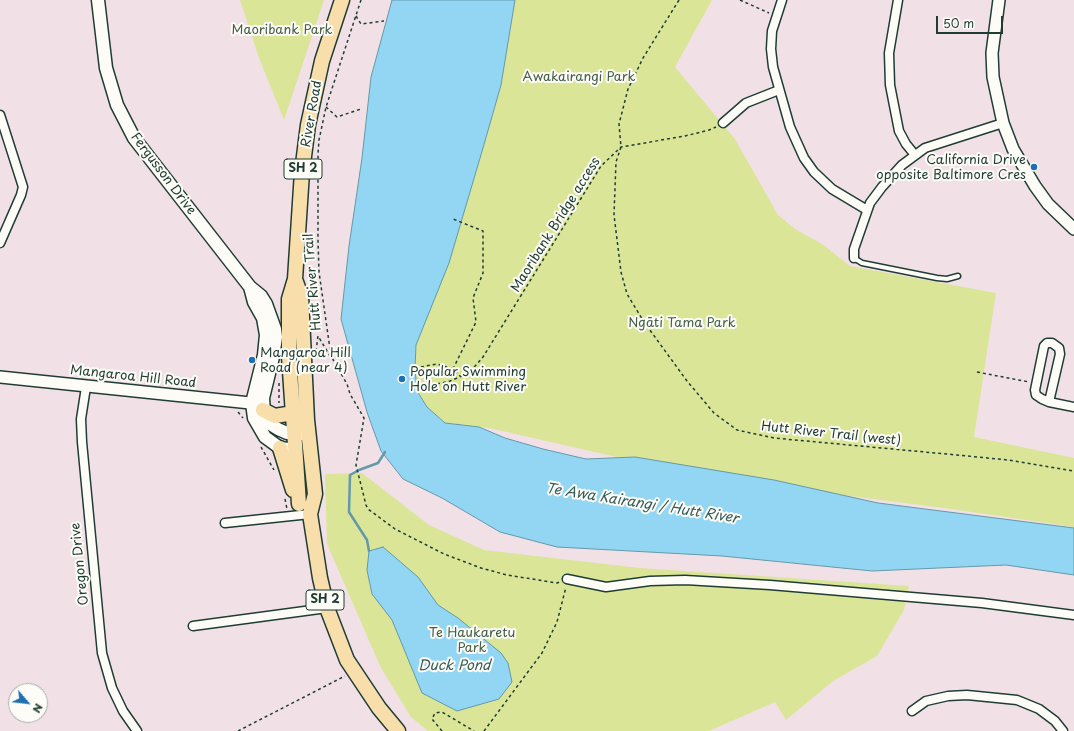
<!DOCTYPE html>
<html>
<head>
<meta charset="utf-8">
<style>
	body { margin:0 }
	#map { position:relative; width:1074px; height:731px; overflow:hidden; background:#f1e1e6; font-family:"Playpen Sans",sans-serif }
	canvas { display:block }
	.north { position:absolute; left:8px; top:683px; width:40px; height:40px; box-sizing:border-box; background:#fdfcf7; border:1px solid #a4b0a9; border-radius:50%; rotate:118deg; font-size:11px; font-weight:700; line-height:16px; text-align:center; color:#1f3d34 }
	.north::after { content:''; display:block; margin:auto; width:14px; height:18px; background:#1f6fb2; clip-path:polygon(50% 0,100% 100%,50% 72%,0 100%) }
	.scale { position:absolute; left:936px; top:16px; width:67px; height:18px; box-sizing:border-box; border:2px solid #1f3d34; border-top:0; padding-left:5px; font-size:12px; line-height:14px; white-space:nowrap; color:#1f3d34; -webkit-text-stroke:3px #fdfcf7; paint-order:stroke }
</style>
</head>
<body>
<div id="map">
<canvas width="1074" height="731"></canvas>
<div class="north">N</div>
<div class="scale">50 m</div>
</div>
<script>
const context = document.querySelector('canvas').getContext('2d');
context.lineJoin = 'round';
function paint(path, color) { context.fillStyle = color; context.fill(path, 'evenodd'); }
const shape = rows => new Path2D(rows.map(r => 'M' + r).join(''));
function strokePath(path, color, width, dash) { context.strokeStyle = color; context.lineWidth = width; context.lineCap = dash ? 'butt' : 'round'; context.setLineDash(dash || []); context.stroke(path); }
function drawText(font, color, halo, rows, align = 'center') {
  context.font = font + ' "Playpen Sans",sans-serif'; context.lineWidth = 4; context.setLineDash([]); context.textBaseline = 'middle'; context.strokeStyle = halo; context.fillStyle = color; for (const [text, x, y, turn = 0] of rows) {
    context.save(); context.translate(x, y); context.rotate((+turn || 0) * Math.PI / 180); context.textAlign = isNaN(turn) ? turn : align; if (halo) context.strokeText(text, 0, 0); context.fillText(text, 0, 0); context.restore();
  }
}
const green = shape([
	[240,0,324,0,284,120,259,58],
	[515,0,712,0,675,67,735,139,778,215,795,229,822,244,850,266,996,293,974,437,1074,458,1074,527,944,508,709,478,489,428,445,423,427,407,417,391,415,368,416,345,460,224,476,171,501,85],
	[362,473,429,525,484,550,640,568,909,586,904,610,877,656,833,681,786,720,775,702,709,731,428,731,411,717,381,668,327,544,325,474]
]);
const water = shape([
	[392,0,515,0,501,85,483,148,449,263,416,345,415,368,417,391,427,407,445,423,479,427,505,438,543,449,586,459,635,457,774,480,878,503,1074,528,1074,575,1006,565,872,571,722,556,557,547,500,532,442,498,403,479,381,451,367,412,341,319,349,246,362,158,371,77,392,0],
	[383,547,418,577,438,605,458,618,501,653,508,663,512,682,499,699,457,711,422,693,392,620,372,594,367,570,369,551,383,547]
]);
const stream = shape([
	[369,551,367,540,349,512,350,475,359,470,378,463,385,452]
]);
const path = shape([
	[361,0,326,107,319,140,318,154,318,240,319,272,331,356,347,384,350,394,364,418,356,465,366,505,368,509,395,529,444,554,481,568,507,575,557,583,560,582],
	[679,0,643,58,628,89,619,124,621,147,616,162,614,215,621,272,627,294,644,322,687,381,714,413,737,430,774,438,957,455,1008,460,1074,471],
	[740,0,769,13],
	[356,16,361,24,384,21],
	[326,107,337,117,361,109],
	[316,351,318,336,330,356],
	[415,368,437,364,453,369,461,377],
	[453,369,476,322,473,298,483,273,483,231,453,219],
	[977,372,1029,382],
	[279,383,279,403],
	[437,384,450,381,469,373,483,357,601,166,621,147,685,136,709,130,716,127],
	[238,412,243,418],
	[261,447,274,470],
	[285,499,287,509],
	[238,731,345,676],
	[442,731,432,719,435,713,442,712,474,731],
	[484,731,542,653,557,622,566,587]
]);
const service = shape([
	[854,258,862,263,937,278,947,279,958,276]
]);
const minor = shape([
	[782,0,772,31,771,49,773,67,790,127,804,158,814,172,832,189,867,210],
	[898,0,889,53,890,85,899,131,906,144,915,155],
	[0,115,23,187,21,195,0,243],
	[723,123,746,103,779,90],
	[854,258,854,249,870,203,882,187,902,165,925,148,1003,123],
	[86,387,81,419,82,442,102,653,112,688,123,711,137,731],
	[1049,402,1060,354,1059,348,1052,343,1047,343,1044,346,1035,390,1036,395,1042,399,1049,402,1074,407],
	[225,523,310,514],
	[567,579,606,587,650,581,685,580,770,585,982,603,1074,615],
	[193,626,327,608],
	[912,711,926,701,948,696,967,695,1017,700,1039,709,1055,721,1063,731]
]);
const tertiary = shape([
	[999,0,992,53,993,77,1003,123,1013,149,1035,186,1048,204,1074,229],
	[0,377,260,404]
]);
const secondary = shape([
	[98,0,106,68,117,105,134,138,250,287,261,296,266,304,275,329,276,337,273,357,263,398,264,414,270,424,278,429,287,433,303,434],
	[250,287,254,302,263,318,266,335,264,355,252,403,254,418,265,437,280,448,288,449]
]);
const trunk = shape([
	[295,279,301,296,307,420,315,494,310,514,320,578,327,608,347,660,379,708,398,731],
	[263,410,275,416,293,413],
	[280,448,293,490],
	[299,504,289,356,289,299,295,279,302,172,308,125,322,61,342,0]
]);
const markers = [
	[1034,167,4,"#1f6fb2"],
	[252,360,4,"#1f6fb2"],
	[402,379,4,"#1f6fb2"]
];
const shields = [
	[303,169,38],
	[325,600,38]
];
const shieldNames = [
	["SH 2",303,169],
	["SH 2",325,600]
];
const parkNames = [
	["Maoribank Park",282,30],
	["Awakairangi Park",579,77],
	["Ngāti Tama Park",682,323],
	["Te Haukaretu",472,633],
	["Park",472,648]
];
const streetNames = [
	["River Road",312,114,-80],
	["Fergusson Drive",163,174,53],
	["Maoribank Bridge access",556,225,-58],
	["Hutt River Trail",313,282,-95],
	["Mangaroa Hill Road",133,377,6],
	["Hutt River Trail (west)",831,434,6],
	["Oregon Drive",80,564,-96]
];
const poiNames = [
	["California Drive",1026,160,"right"],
	["opposite Baltimore Cres",1026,175,"right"],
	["Mangaroa Hill",260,353],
	["Road (near 4)",260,368],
	["Popular Swimming",410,372],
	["Hole on Hutt River",410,387]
];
const waterNames = [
	["Te Awa Kairangi / Hutt River",642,504,9],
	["Duck Pond",454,666]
];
paint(green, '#dae598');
paint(water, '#92d6f4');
strokePath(water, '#6499a7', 1);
strokePath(stream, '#6499a7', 2.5);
strokePath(service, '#1f3d34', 7);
strokePath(minor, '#1f3d34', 11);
strokePath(tertiary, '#1f3d34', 14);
strokePath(secondary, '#1f3d34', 15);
strokePath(trunk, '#1f3d34', 17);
strokePath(path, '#1f3d34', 1.5, [3, 3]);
strokePath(service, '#fdfcf7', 4);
strokePath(minor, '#fdfcf7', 8);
strokePath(tertiary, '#fdfcf7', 11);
strokePath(secondary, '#fdfcf7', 12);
strokePath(trunk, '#f8deab', 14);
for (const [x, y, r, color] of markers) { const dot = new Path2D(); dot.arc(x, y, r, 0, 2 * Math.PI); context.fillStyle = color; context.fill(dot); strokePath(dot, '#fdfcf7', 1.5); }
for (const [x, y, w] of shields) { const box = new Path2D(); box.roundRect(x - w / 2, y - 10, w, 20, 3); context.fillStyle = '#fdfcf7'; context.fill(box); strokePath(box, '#1f3d34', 1); }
drawText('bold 12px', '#1f3d34', null, shieldNames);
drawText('13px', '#445f48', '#fdfcf7', parkNames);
drawText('13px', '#1f3d34', '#fdfcf7', streetNames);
drawText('13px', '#1f3d34', '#fdfcf7', poiNames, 'left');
drawText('italic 14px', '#365c5a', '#fdfcf7', waterNames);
</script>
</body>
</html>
